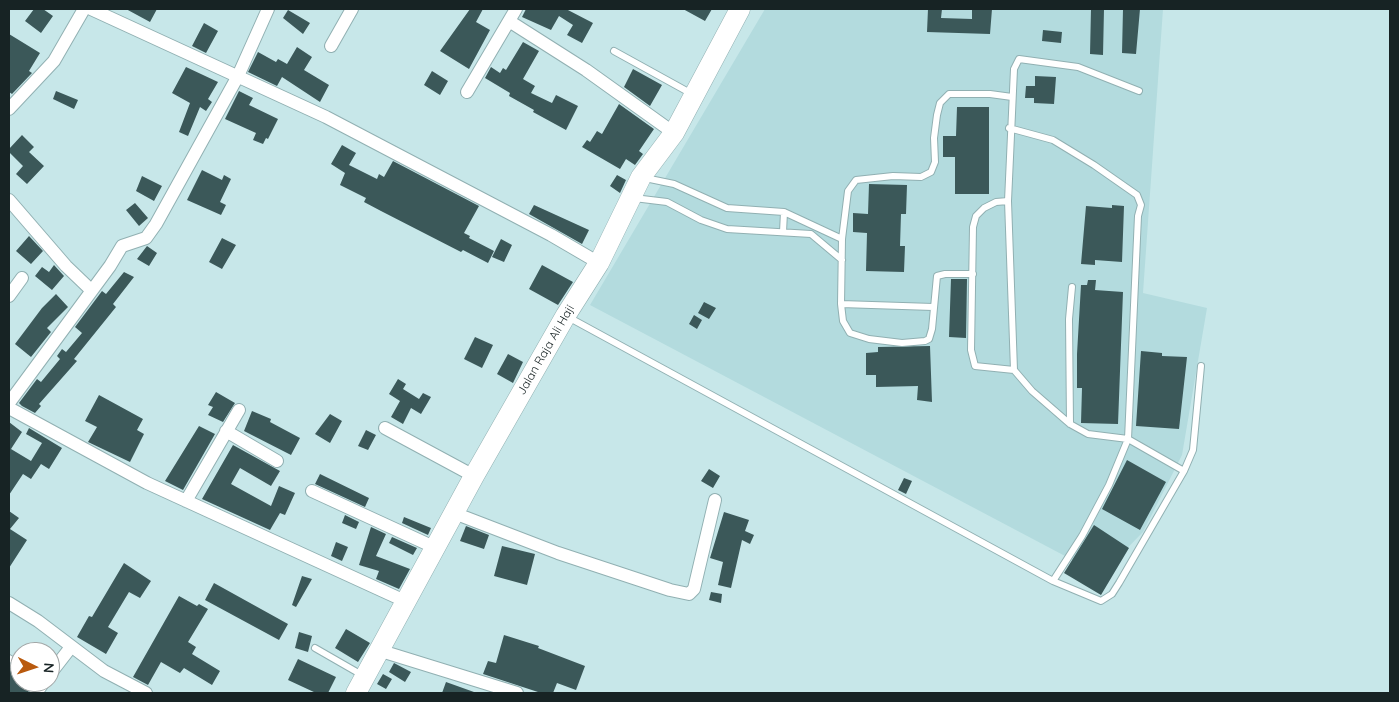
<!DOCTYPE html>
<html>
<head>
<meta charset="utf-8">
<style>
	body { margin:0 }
	#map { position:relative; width:1399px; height:702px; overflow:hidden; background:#c7e7e9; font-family:Quicksand,sans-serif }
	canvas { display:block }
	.frame { position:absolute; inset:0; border:10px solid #172324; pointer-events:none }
	.north { position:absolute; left:10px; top:642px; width:50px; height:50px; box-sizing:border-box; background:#fff; border:1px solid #a2a7a7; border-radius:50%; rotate:94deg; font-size:14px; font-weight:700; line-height:20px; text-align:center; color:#172324 }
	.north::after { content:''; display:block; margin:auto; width:18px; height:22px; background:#b95a0e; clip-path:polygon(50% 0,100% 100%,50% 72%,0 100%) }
</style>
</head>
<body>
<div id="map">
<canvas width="1399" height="702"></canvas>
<div class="frame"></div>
<div class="north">N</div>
</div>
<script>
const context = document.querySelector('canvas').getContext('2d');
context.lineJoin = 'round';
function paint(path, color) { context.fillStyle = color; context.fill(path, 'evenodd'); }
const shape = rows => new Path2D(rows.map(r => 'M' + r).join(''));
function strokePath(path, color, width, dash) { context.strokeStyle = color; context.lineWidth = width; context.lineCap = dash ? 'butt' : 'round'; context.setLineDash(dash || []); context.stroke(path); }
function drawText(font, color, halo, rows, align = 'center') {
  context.font = font + ' Quicksand,sans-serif'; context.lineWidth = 5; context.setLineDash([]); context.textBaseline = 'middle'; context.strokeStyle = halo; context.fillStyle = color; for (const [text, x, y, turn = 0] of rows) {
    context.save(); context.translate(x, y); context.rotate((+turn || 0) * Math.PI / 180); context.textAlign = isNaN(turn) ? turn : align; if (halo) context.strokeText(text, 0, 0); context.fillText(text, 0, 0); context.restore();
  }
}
const built = shape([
	[765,9,1163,9,1143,293,1207,308,1182,455,1143,532,1101,575,590,305]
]);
const building = shape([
	[34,9,43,9,53,16,41,33,25,21],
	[126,9,157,9,150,22],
	[470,9,483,9,476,22,490,30,469,69,440,51],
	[526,9,566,9,593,23,582,43,567,35,573,25,559,16,551,30,522,17],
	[683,9,712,9,705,21],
	[928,9,942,9,941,18,972,19,972,9,992,9,990,34,927,32],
	[1091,9,1104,9,1103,55,1090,54],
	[1123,9,1140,9,1136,54,1122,53],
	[288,10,310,23,303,34,283,18],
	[204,23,218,31,206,53,192,46],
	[1043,30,1062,32,1061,43,1042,41],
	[9,34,40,53,29,71,32,73,12,94,9,92],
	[523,42,539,51,523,79,535,86,531,93,552,103,556,95,578,106,566,130,533,112,534,110,509,96,510,93,485,78,491,67,500,73,503,68,506,70],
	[297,47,312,57,304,70,329,85,320,102,282,77,277,86,248,72,258,52,276,62,278,59,287,64],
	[186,67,218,82,208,99,212,102,206,111,200,107,188,136,179,132,190,103,172,93],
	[633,69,662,85,650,106,624,87],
	[432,71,448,81,440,95,424,85],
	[1035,76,1056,77,1054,104,1034,103,1034,98,1025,98,1026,86,1035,86],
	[56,91,78,100,74,109,53,99],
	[239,91,253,98,249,105,278,119,268,139,266,138,263,144,253,140,256,133,225,119],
	[619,104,654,129,639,151,643,154,635,165,626,159,620,169,582,147,587,140,590,142,597,131,602,134],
	[957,107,989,107,989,194,955,194,955,157,943,157,943,136,956,136],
	[22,135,34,147,29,152,44,166,27,184,16,174,23,166,9,152,9,149],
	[342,145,356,153,349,165,377,179,379,174,384,177,393,161,479,206,464,233,470,236,469,238,494,251,488,263,463,250,461,252,381,211,364,202,366,198,340,185,345,173,331,164],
	[202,170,222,180,224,175,231,179,220,202,226,205,221,215,187,200],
	[617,175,626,180,620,193,610,186],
	[142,176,162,186,154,201,136,191],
	[869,184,907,185,906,214,901,214,900,246,905,246,904,272,866,271,867,233,853,232,853,213,868,214],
	[135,203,148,218,139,226,126,210],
	[534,205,589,230,582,244,529,214],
	[1112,205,1124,206,1122,262,1095,260,1095,265,1081,264,1086,206,1112,208],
	[29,236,43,251,31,264,16,251],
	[222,238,236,245,222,269,209,262],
	[501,239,512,245,504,262,492,257],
	[147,246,157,253,149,266,137,259],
	[54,265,64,276,52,290,35,276,42,267,49,272],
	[542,265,573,282,558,305,529,289],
	[124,272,134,277,113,304,116,307,74,359,77,361,39,404,41,406,35,413,22,406,19,403,37,379,41,382,60,359,57,356,62,349,66,352,82,333,75,327,102,291,106,294],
	[951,279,967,279,966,338,949,337],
	[1088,280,1096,280,1095,290,1123,292,1118,424,1081,423,1082,388,1077,388,1077,354,1081,285,1087,285],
	[56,294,68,307,47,328,51,332,31,357,15,344,42,308],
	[704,302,716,308,709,319,698,313],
	[694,315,702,320,697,329,689,324],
	[475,337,493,345,482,368,464,359],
	[930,346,932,402,917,400,918,386,876,387,876,375,866,375,866,353,878,352,878,347],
	[1141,351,1162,353,1162,356,1187,357,1179,429,1136,426],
	[508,354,523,362,513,383,497,374],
	[398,379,406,384,403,389,419,399,423,393,431,397,421,414,411,408,403,424,391,417,400,401,389,394],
	[216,392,235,403,223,422,208,415,213,407,208,405],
	[99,395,143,419,137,430,144,434,130,462,88,442,97,427,85,421],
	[252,411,271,419,270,422,300,438,291,455,244,431],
	[330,414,342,421,330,443,315,434],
	[9,422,22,432,11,449,31,461,42,443,26,434,29,428,62,448,49,469,41,464,31,479,23,474,9,495],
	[199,426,215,434,183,490,165,481],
	[366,430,376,435,368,450,358,446],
	[233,445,280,471,271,486,240,468,231,484,271,506,279,486,295,493,285,515,280,513,270,530,202,499],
	[1127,460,1166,482,1140,530,1102,509],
	[709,469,720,476,713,488,701,481],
	[320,474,369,498,365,507,315,484],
	[904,478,912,481,906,494,898,490],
	[9,511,19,518,10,529,27,540,9,568],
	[724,512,749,520,745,531,754,535,750,544,742,540,731,588,718,585,723,562,710,558],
	[345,515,359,522,356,529,342,523],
	[404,517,431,528,428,535,402,523],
	[1094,525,1129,548,1101,595,1064,573],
	[466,526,489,535,484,549,460,541],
	[371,527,386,534,376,556,410,569,399,589,376,579,379,571,359,565],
	[392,537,417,548,413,555,389,543],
	[336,542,348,547,342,561,331,556],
	[502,546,535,554,527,585,494,576],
	[124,563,151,581,140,598,129,592,108,627,118,633,106,654,77,637,89,616,92,617],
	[302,576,312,579,296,607,292,605],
	[214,583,288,624,279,640,205,600],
	[711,592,722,594,721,603,709,600],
	[179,596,197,606,199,604,208,609,188,642,196,647,192,654,220,671,212,685,184,668,180,673,161,662,148,685,133,677],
	[346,629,370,643,358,662,335,648],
	[299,632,312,636,308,652,295,648],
	[504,635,539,646,538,648,585,666,576,690,557,683,553,693,541,693,483,674,488,661,496,663],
	[298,659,336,677,328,693,316,693,288,680],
	[394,663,411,672,405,682,389,672],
	[9,667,20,674,20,682,26,682,31,685,28,693,9,693],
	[383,674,392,679,386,689,377,684],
	[446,682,474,692,474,693,442,693]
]);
const service = shape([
	[614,51,692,94],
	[1139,91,1078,67,1019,59,1014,69,1008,201,996,202,984,208,976,216,973,227,971,350,975,366,1014,370,1032,391,1070,424,1088,434,1128,439,1184,471],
	[1009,128,1053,140,1094,165,1137,195,1141,205,1138,216,1128,439,1109,485,1082,536,1053,581],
	[645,178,674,184,727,208,784,212,842,239],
	[634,198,667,202,701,220,727,229,811,234,842,260],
	[1008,201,1014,370],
	[783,232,784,212],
	[973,274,945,274,937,276,932,329,929,339,925,341,902,343,869,339,850,333,843,321,841,304,842,239,848,191,856,180,893,176,921,177,931,172,935,162,934,138,937,115,940,103,949,94,990,94,1012,97],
	[841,304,933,307],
	[568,317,1053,581,1101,601,1112,594,1119,583,1184,471,1193,450,1201,366],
	[1070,424,1069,319,1072,287],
	[315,648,362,675],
	[9,658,20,665]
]);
const minor = shape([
	[91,9,326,117,551,235,599,263],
	[509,21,586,70,674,133],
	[331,46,352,9],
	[467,92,516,9],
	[9,109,54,61,84,9],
	[9,200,66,266,91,290],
	[9,296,22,278],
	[9,403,110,266,122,246,146,238,156,224,238,76,268,9],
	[9,408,147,483,407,602],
	[385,428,474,476],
	[226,431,277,461],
	[312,491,436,548],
	[186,501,239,410],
	[454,513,558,553,670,590,689,594,694,589,715,500],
	[9,603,38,621,104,671,146,693],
	[378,650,517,693],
	[50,674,71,647],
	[36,693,44,682]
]);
const primary = shape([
	[356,693,474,476,566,315,599,263,641,177,674,133,740,9]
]);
const streetNames = [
	["Jalan Raja Ali Haji",546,350,-60]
];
paint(built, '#b3dbde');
paint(building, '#3b5859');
strokePath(service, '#91b0b2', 8);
strokePath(minor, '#91b0b2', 14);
strokePath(primary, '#91b0b2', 21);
strokePath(service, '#fff', 6);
strokePath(minor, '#fff', 12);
strokePath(primary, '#fff', 20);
drawText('12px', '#172324', '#fff', streetNames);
</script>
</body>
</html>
